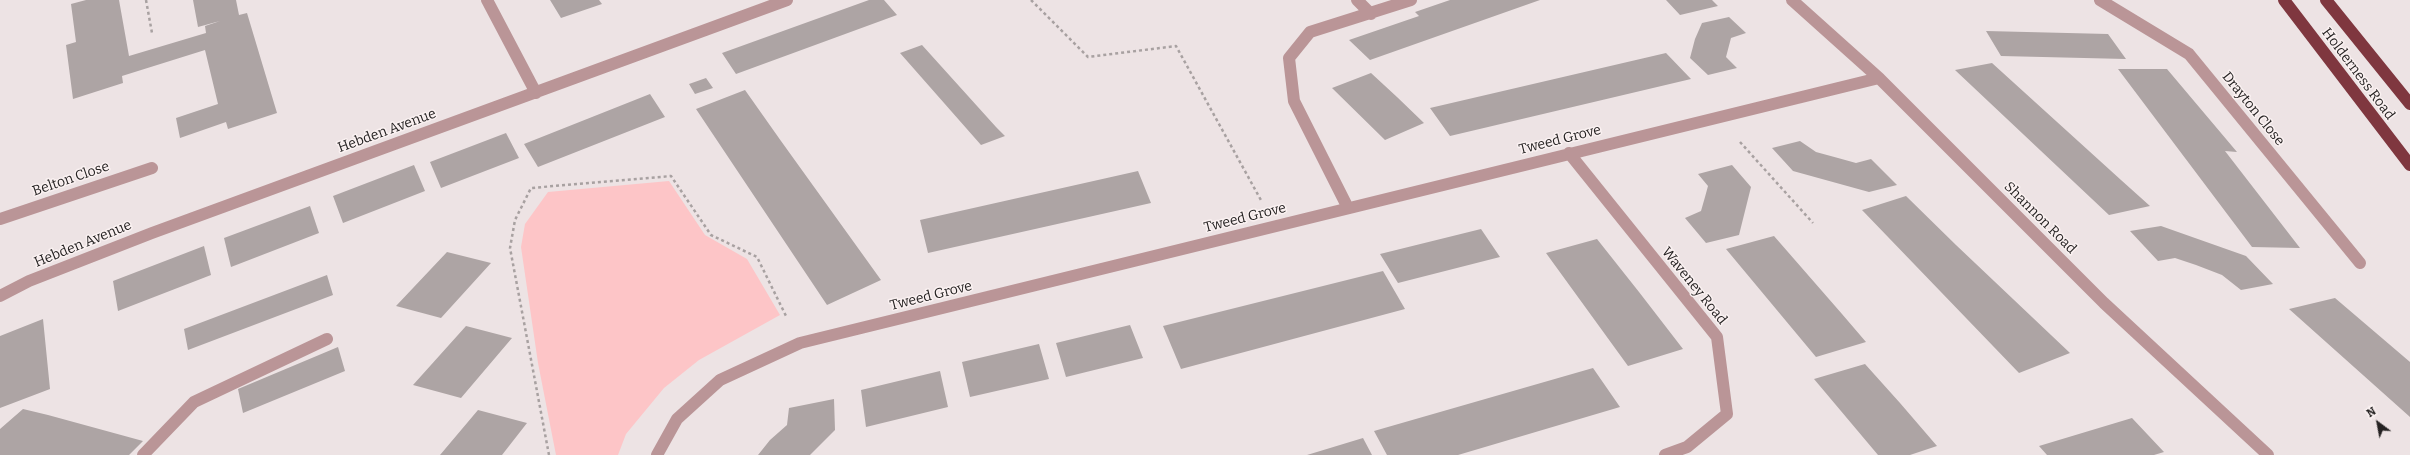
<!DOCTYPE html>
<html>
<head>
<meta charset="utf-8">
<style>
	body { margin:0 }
	#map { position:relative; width:2410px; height:455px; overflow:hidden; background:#ede3e4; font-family:Bitter,serif }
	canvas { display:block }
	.north { position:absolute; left:2358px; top:403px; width:40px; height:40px; -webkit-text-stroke:3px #faf1f1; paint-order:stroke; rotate:328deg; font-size:11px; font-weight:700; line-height:16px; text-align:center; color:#252222 }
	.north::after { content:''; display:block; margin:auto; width:14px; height:18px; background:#252222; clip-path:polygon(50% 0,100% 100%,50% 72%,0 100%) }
</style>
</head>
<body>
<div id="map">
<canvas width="2410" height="455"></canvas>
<div class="north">N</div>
</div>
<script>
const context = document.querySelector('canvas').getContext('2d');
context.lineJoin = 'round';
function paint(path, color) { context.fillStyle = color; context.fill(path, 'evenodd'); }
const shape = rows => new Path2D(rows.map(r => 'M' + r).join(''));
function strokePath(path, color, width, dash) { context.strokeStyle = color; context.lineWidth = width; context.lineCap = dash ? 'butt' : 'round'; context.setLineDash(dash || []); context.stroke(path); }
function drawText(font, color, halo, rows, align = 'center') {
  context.font = font + ' Bitter,serif'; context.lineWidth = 3; context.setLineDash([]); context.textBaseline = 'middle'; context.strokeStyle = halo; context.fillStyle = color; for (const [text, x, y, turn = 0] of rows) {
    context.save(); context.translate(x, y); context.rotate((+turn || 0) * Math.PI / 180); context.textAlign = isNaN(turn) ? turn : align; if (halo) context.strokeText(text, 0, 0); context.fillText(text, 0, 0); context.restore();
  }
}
const green = shape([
	[669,181,705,235,747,259,780,315,699,360,664,388,626,434,618,455,556,455,538,363,521,247,525,224,548,192]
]);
const building = shape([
	[86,0,119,0,129,56,206,33,205,26,220,21,198,27,193,0,236,0,239,15,247,13,277,113,228,129,226,122,180,138,176,118,218,104,205,50,122,76,123,83,73,99,66,45,76,42,71,4],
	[550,0,599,0,602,4,561,18],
	[869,0,884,0,897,15,736,74,722,53],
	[1450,0,1540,0,1370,60,1349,40,1419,16,1415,12],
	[1666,0,1712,0,1718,6,1680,15],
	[1729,17,1746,33,1731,38,1726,57,1737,68,1708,75,1690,58,1695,39,1702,23],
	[1986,31,2108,34,2126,59,2001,56],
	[922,45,996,127,1005,136,981,145,900,53],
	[1666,53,1691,79,1450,136,1430,108],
	[1992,63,2121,180,2150,206,2109,215,1955,70],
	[2118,69,2167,69,2237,152,2225,151,2300,248,2252,247],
	[1371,73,1397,97,1424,123,1385,140,1332,88],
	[706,78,713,88,695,94,689,84],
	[745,90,781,141,881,280,827,305,696,109],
	[650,94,665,117,538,167,524,144],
	[506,133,519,158,441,188,430,162],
	[1800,141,1816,152,1838,158,1856,163,1871,159,1897,185,1869,192,1793,171,1772,148],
	[414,165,425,191,343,223,333,196],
	[1732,165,1751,187,1739,235,1706,243,1685,218,1701,211,1705,197,1708,186,1698,174],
	[1138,171,1151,203,928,253,920,220],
	[1906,196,1956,245,2070,353,2019,373,1862,210],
	[310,206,319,233,231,267,224,238],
	[2161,226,2246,256,2273,284,2241,290,2222,275,2196,265,2175,258,2158,261,2130,231],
	[1481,229,1500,257,1398,283,1380,254],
	[1774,236,1842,314,1866,342,1816,357,1726,249],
	[1597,239,1639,292,1683,349,1628,366,1546,253],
	[204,246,211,275,118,311,113,281],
	[447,252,491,263,441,318,396,306],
	[1383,271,1405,309,1181,369,1163,326],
	[327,275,333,295,188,350,184,329],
	[2335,298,2410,362,2410,417,2289,309],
	[43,319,50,389,0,408,0,336],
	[1130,325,1143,358,1066,377,1056,343],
	[466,326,512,338,461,398,413,385],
	[1039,344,1049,379,970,397,962,362],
	[338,347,345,371,243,413,238,389],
	[1865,364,1900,403,1937,446,1910,455,1878,455,1814,379],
	[1593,368,1620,407,1458,455,1387,455,1374,431],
	[940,371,948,407,866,427,861,390],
	[834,399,835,430,810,455,758,455,770,440,787,425,789,408],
	[23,409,48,415,143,441,129,455,0,455,0,429],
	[478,410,527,423,502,455,440,455],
	[2132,418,2164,452,2154,455,2047,455,2039,446],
	[1363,438,1372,455,1307,455]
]);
const path = shape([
	[146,0,152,33],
	[1031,0,1088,57,1176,46,1262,202],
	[1740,142,1813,223],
	[549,455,510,248,515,220,531,188,671,176,711,235,757,257,787,318]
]);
const minor = shape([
	[487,0,536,93],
	[1357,0,1371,14],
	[1792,0,1879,78,2104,303,2268,455],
	[2100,0,2189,54,2360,263],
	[1569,153,1717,337,1727,414,1687,447,1665,455],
	[1348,208,1294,101,1289,58,1310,32,1411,0],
	[0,219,152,168],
	[0,296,29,281,152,233,787,0],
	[143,455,194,402,327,339],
	[657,455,677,419,720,380,800,343,1879,78]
]);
const highway = shape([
	[2284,0,2410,165],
	[2326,0,2410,104]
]);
const streetNames = [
	["Holderness Road",2358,74,53],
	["Drayton Close",2253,109,51],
	["Hebden Avenue",387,131,-20],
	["Tweed Grove",1560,140,-14],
	["Belton Close",71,179,-19],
	["Tweed Grove",1245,218,-14],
	["Shannon Road",2040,218,45],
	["Hebden Avenue",83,244,-22],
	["Waveney Road",1694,286,51],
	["Tweed Grove",931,296,-14]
];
paint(green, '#fdc5c7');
paint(building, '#ada4a4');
strokePath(path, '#a8a1a1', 2.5, [3, 3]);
strokePath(minor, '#ba9597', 12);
strokePath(highway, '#7f373f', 12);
drawText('14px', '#252222', '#faf1f1', streetNames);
</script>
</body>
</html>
